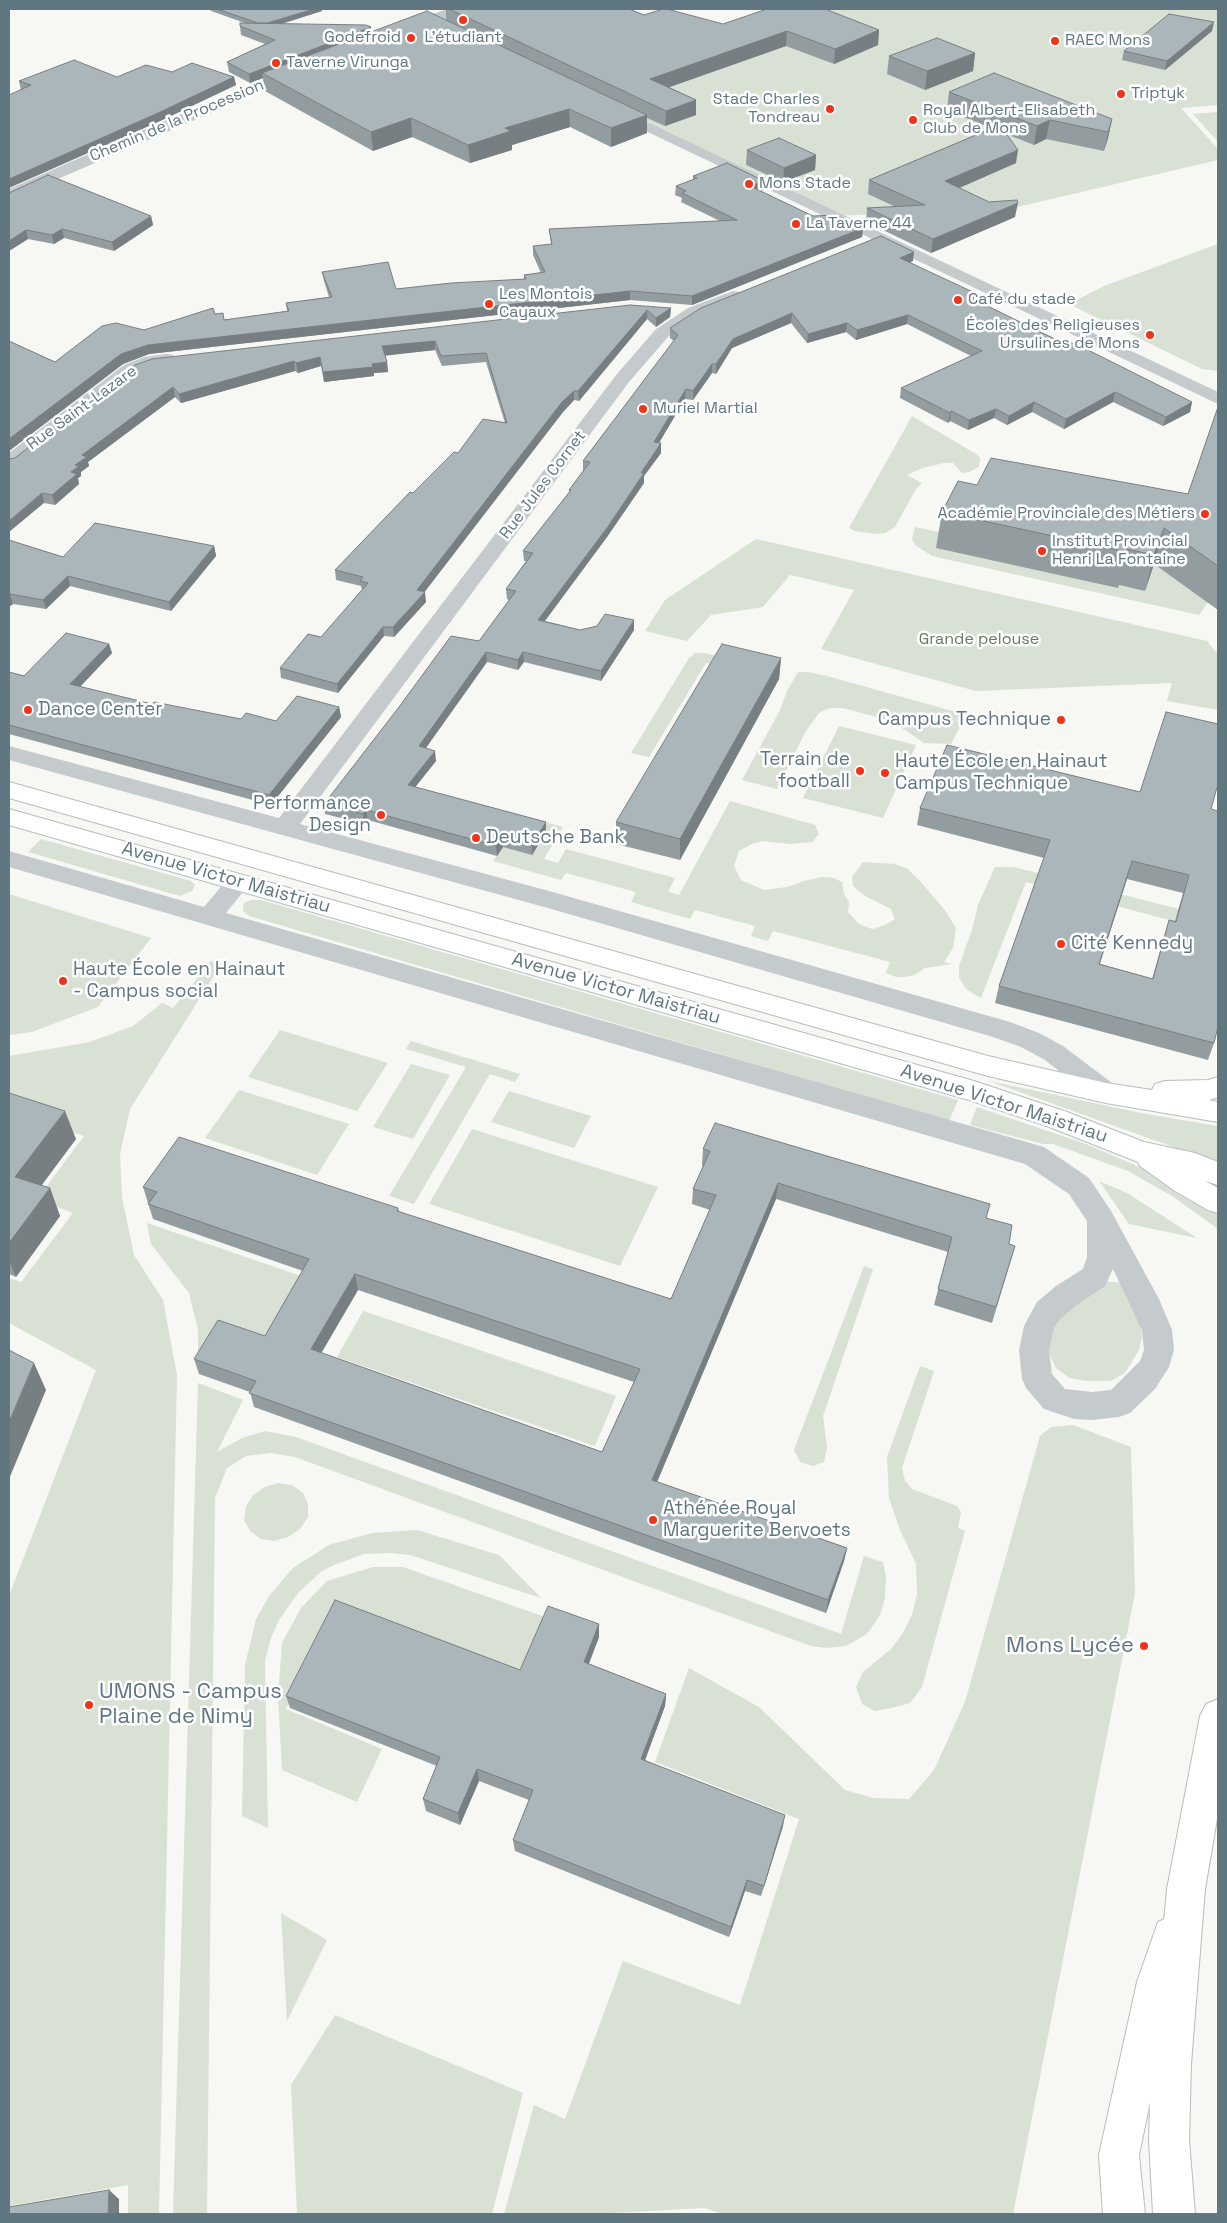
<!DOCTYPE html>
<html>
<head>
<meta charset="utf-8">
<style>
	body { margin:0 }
	#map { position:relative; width:1227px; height:2223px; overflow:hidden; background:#f7f7f4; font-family:"Space Grotesk",sans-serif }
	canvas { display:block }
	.frame { position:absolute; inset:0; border:10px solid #607782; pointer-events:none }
</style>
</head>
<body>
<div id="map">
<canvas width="1227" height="2223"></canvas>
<div class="frame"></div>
</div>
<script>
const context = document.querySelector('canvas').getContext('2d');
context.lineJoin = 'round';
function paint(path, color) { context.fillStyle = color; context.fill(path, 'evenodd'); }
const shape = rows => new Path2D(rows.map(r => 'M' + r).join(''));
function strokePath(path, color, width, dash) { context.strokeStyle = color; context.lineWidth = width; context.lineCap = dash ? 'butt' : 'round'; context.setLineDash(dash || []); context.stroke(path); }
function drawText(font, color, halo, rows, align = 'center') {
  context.font = font + ' "Space Grotesk",sans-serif'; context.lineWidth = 5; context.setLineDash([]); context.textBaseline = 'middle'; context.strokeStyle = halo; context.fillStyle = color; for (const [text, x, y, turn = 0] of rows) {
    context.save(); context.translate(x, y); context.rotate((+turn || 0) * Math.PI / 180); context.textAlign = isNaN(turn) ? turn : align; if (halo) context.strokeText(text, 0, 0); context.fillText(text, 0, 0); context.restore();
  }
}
const green = shape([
	[800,9,1218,9,1218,105,1181,108,1218,149,1218,160,1017,207,835,216,566,87],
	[1218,112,1218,142,1193,114],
	[1218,244,1218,371,1202,369,1069,304,1104,286],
	[912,416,976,454,980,458,979,467,969,472,962,473,953,463,944,463,922,468,907,475,922,483,916,489,895,527,885,533,877,534,855,531,849,528],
	[915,527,944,533,1118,587,1119,585,1145,590,1154,564,1208,602,1199,615,932,556,915,545,912,539],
	[756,539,1207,641,1218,654,1218,710,1167,701,1172,683,976,691,821,649,854,590,790,575,763,607,711,615,687,641,645,631,665,600],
	[695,653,705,653,721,657,716,665,706,663,649,757,631,753,689,658],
	[798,672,808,672,827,676,956,712,961,715,960,727,951,744,924,743,899,726,884,719,843,708,830,708,819,713,806,731,777,789,742,780,780,710,787,691],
	[839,726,916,745,883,818,803,798],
	[730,801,815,825,819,834,812,842,791,844,762,841,752,844,739,851,734,866,741,880,764,890,787,887,804,881,822,877,834,878,842,882,844,894,849,902,848,912,859,924,872,929,885,925,895,919,891,909,865,896,853,886,852,877,863,862,895,864,908,869,920,881,944,909,956,928,953,948,944,962,952,964,925,968,914,975,905,977,896,977,886,973,890,962,773,931,768,941,751,936,755,926,695,910,690,919,631,902,636,892,566,873,561,880,493,861,523,816,563,827,544,859,558,863,566,849,675,878,668,892,679,895],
	[41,839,191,881,195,885,192,891,180,896,28,852],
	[995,867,1014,867,1218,919,1218,933,1026,882,981,998,967,990,959,978,959,966,972,930,978,905],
	[9,894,151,938,98,1007,32,1032,9,1035],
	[251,900,261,900,958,1100,949,1121,249,916,244,912,243,907,244,903],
	[211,961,222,963,130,1109,120,1154,122,1197,134,1255,163,1300,177,1375,159,2214,128,2214,128,2185,9,2206,9,1596,96,1370,9,1323,9,1278,21,1282,73,1213,37,1199,84,1136,15,1114,9,1121,9,1056,90,1042,133,1026,162,1003,173,1008],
	[280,1030,388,1063,357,1111,248,1077],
	[411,1041,520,1074,515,1082,490,1074,414,1204,389,1196,466,1067,406,1049],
	[411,1064,450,1075,413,1139,373,1127],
	[989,1081,1146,1114,1218,1126,1218,1163],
	[239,1090,349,1124,317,1175,205,1138],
	[509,1091,591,1116,574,1148,491,1122],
	[977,1107,1086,1144,1144,1169,1200,1200,1218,1215,1218,1229,1172,1196,1128,1171,1053,1144,1043,1144,970,1125],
	[472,1129,658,1187,620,1266,429,1204],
	[1099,1181,1127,1193,1197,1238,1129,1224],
	[147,1223,307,1278,270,1339,220,1321,198,1356,198,1330,189,1293,151,1244],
	[864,1266,873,1269,823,1416,827,1448,824,1462,813,1466,800,1462,794,1450],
	[1104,1281,1122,1283,1139,1313,1142,1337,1139,1350,1125,1373,1111,1381,1087,1381,1069,1378,1056,1368,1050,1355,1046,1337,1055,1315],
	[363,1311,616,1396,595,1446,337,1357],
	[920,1366,934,1371,902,1468,905,1481,912,1489,957,1506,961,1512,958,1528,965,1531,922,1687,910,1703,891,1708,875,1711,862,1704,856,1687,863,1672,891,1649,903,1633,912,1615,917,1594,916,1564,900,1530,889,1498,887,1457],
	[198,1383,243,1400,217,1452,242,1438,265,1431,296,1437,841,1634,864,1556,883,1562,886,1577,885,1598,880,1615,867,1634,846,1646,826,1648,811,1646,295,1457,271,1453,246,1456,227,1468,215,1498,207,2214,173,2214],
	[1073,1425,1131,1447,1135,1593,1013,2214,723,2214,705,2208,592,2214,504,2214,534,2105,565,2119,623,1961,740,2005,799,1819,655,1762,689,1668,759,1707,845,1790,873,1798,909,1799,934,1770,965,1702,1040,1436,1051,1427],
	[278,1483,292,1485,303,1493,308,1504,308,1517,300,1529,288,1537,274,1541,261,1539,250,1531,244,1520,246,1507,253,1495,265,1487],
	[417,1530,499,1555,541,1598,410,1555,390,1553,364,1554,334,1565,322,1571,298,1593,279,1620,271,1638,265,1661,268,1828,242,1816,245,1665,256,1619,269,1596,293,1568,329,1545,372,1533],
	[373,1567,403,1567,545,1617,513,1689,337,1607,286,1709,382,1749,357,1802,282,1770,278,1697,282,1643,301,1608,327,1581],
	[281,1913,327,1940,287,2021],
	[335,2015,523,2093,492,2214,297,2214,291,2085]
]);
const street = shape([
	[447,9,466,9,464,12,409,32,404,33,397,29,399,26,447,9],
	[299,66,304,67,306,70,304,73,9,200,9,189,157,124,299,66],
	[613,106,1218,392,1218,404,608,113,606,110,608,107,613,106],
	[733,291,739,292,742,296,739,300,700,316,668,337,629,382,300,824,549,891,1010,1022,1039,1033,1063,1046,1116,1086,1120,1093,1116,1100,1106,1103,1096,1100,1045,1060,1021,1047,993,1037,548,908,9,760,9,746,279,818,617,374,656,329,688,308,733,291],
	[167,354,173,355,176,359,173,363,153,366,136,373,16,466,9,468,9,453,124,365,144,357,167,354],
	[9,851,204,907,230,876,239,874,248,876,251,882,226,913,1044,1147,1089,1178,1111,1211,1159,1299,1172,1330,1174,1350,1169,1367,1155,1389,1130,1413,1119,1417,1092,1420,1074,1419,1044,1409,1026,1388,1022,1379,1019,1350,1024,1326,1037,1302,1056,1286,1083,1269,1087,1257,1087,1221,1069,1194,1025,1164,9,867,9,851],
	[1113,1269,1142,1330,1144,1350,1140,1361,1111,1390,1092,1392,1065,1389,1052,1374,1049,1350,1054,1328,1059,1320,1078,1304,1105,1286,1113,1269]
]);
const secondary = shape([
	[1171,1916,1184,1922,1190,1935,1175,1982,1139,2155,1145,2214,1103,2214,1099,2155,1137,1982,1158,1922,1171,1916]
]);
const primary = shape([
	[9,782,988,1056,1106,1083,1152,1090,1155,1084,1165,1081,1208,1080,1218,1077,1218,1097,1209,1100,1218,1102,1218,1122,1106,1103,988,1076,9,798,9,782],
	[9,809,974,1081,1067,1112,1144,1142,1195,1153,1218,1162,1218,1185,1205,1181,1218,1188,1218,1213,1208,1210,1175,1191,1140,1166,1138,1162,1047,1126,969,1100,9,825,9,809],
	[1218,1699,1218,1813,1205,1889,1199,1902,1186,1908,1173,1902,1167,1889,1200,1716,1206,1704,1218,1699]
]);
const highway = shape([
	[1186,1870,1199,1876,1205,1889,1191,2064,1189,2140,1195,2214,1153,2214,1149,2140,1151,2064,1167,1889,1173,1876,1186,1870]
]);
const wall = shape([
	[210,9,321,9,322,11,282,24,371,32,446,20,446,9,629,9,644,15,723,24,879,30,878,45,834,64,786,46,669,87,696,100,696,115,665,126,647,118,647,133,611,147,570,127,512,145,512,150,470,163,412,137,373,151,265,91,263,78,250,83,229,72,227,62,265,44,241,35,240,26,245,23,211,11],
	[1212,31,1165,70,1122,60,1124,51],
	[975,53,973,71,925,90,887,74,889,56],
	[172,72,234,77,236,85,158,122,21,90,19,81,117,77],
	[949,92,1112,119,1108,138,1104,151,1046,139,1034,145,1006,134,1016,163,959,188,1015,217,931,253,866,222,867,208,896,207,868,194,869,180,992,128,947,111],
	[747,150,816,155,815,170,783,182,746,165],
	[693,176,764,190,760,191,813,216,863,228,862,237,692,305,630,300,149,354,123,364,9,451,9,341,55,362,144,330,215,314,224,320,287,311,286,303,329,297,324,281,322,272,396,289,524,279,524,275,541,273,533,255,533,246,551,244,549,229,720,221,681,202,682,198,675,195,676,186,693,180],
	[9,193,151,216,153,225,114,251,64,238,54,244,28,239,9,251],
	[913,261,910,262,974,299,1065,344,1192,402,1190,412,1163,426,1113,402,1064,429,1032,412,1007,425,994,418,968,430,950,421,948,423,900,398,901,388,971,356,907,324,856,340,846,332,807,343,791,323,732,348,716,374,712,373,693,400,685,399,659,443,661,443,661,453,644,476,644,483,607,537,545,621,580,630,634,630,601,681,524,662,518,670,487,662,426,748,436,761,415,787,546,832,532,855,503,847,497,856,368,820,364,824,325,814,324,804,479,641,509,600,507,599,506,589,526,561,524,561,523,551,569,494,569,490,583,471,583,461,674,341,670,338,670,328],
	[671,308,670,317,656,327,647,319,579,401,574,400,563,412,424,592,426,602,394,637,384,636,338,693,281,678,280,668,321,637,362,590,361,586,336,580,335,570,413,493,458,453,505,423,486,362,442,366,435,350,385,355,387,362,388,372,374,373,374,376,324,382,321,366,298,373,295,371,181,403,175,397,88,462,89,466,81,472,81,476,78,478,79,484,55,505,44,503,15,458,152,359],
	[1218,407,1218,610,1154,564,1145,591,1119,585,1118,588,936,548,942,512,977,485,1188,494],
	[9,540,63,557,214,546,216,556,171,611,70,586,46,609,13,604,9,607],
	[109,644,112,653,80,687,152,704,241,719,276,721,339,707,341,717,271,805,9,734,9,672,24,676],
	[781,658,779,679,680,860,616,844,616,822],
	[920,808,1211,809,1214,1043,1208,1060,995,1003,999,986,1044,858,917,825],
	[1127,879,1183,893,1175,921,1169,920,1152,979,1099,964],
	[9,1093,76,1139,41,1185,50,1188,60,1216,16,1277,9,1274],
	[703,1149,987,1218,1009,1244,1015,1246,992,1323,934,1305,948,1252,776,1199,657,1482,847,1548,844,1561,826,1613,254,1407,250,1392,199,1374,194,1359,265,1336,303,1271,153,1219,143,1187,398,1208,399,1212,671,1299,710,1210,692,1204,693,1189,703,1166,702,1165],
	[358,1290,634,1382,602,1452,321,1353],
	[599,1624,599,1637,589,1664,666,1694,665,1706,645,1760,783,1826,761,1896,745,1891,729,1937,515,1851,513,1840,529,1800,479,1781,460,1825,426,1811,423,1799,437,1766,290,1708,286,1696,520,1670]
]);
const shadedWall = shape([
	[314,9,321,9,322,11,263,29,263,25],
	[1214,22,1212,31,1165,70,1167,61],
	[371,27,371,36,262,73,263,78,250,83,249,74],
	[879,30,878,45,834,64,835,49],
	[787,31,786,46,650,94,650,79],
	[975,53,973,71,925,90,927,71],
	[234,77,236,85,158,122,9,188,9,179],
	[696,100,696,115,665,126,666,111],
	[569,109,570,127,512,145,512,150,470,163,468,145,505,128],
	[647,115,647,133,611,147,611,128],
	[411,118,412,137,373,151,371,132],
	[1112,119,1108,138,1104,151,1108,132],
	[1050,120,1046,139,1034,145,1037,126],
	[1018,150,1016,163,943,195,945,181],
	[816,155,815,170,783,182,784,168],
	[764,181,764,190,750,195,750,186],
	[1018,203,1015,217,931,253,933,239],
	[151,216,153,225,114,251,112,242],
	[863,228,862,237,692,305,692,296],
	[62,229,64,238,54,244,52,235],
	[26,230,28,239,9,251,9,241],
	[914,252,913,261,899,267,900,258],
	[630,291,630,300,149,354,123,364,9,451,9,439,121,354,148,345],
	[975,293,974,302,967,296],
	[671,308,670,317,656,327,656,318],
	[647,310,647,319,579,401,578,391],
	[792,313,791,323,732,348,716,374,716,364,733,339],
	[908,315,907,324,856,340,857,330],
	[847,323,846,332,807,343,808,334],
	[435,341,435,350,383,356,382,346],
	[320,357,321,366,298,373,296,363],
	[294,361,295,371,181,403,179,394],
	[387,362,388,372,374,373,374,376,324,382,323,372,372,364],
	[712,364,712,373,693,400,693,391],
	[173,387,175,397,88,462,89,466,81,472,81,476,78,478,79,484,55,505,52,495,71,472,82,455],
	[686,389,685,399,654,451,654,442],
	[574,391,574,400,563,412,420,598,425,592,426,602,394,637,393,627,417,590,562,402],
	[1115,392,1113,402,1064,429,1066,419],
	[1034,402,1032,412,1007,425,1009,416],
	[1192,402,1190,412,1163,426,1166,417],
	[996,409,994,418,968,430,969,420],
	[951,411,950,421,948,423,950,413],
	[661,443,661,453,644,476,644,483,607,537,538,630,538,620],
	[42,493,44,503,9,532,9,521],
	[1164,528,1154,564,1145,591,1154,555],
	[214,546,216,556,171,611,169,602],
	[68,576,70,586,46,609,43,600],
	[10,594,13,604,9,607,9,595],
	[634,620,634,630,601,681,601,671],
	[383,627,384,636,338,693,337,684],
	[109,644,112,653,73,694,70,684],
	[486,652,487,662,420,756,419,746],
	[523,652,524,662,518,670,518,660],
	[781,658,779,679,680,860,680,839],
	[339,707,341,717,271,805,269,795],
	[435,751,436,761,409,795,408,785],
	[366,810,368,820,364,824,363,814],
	[546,822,546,832,532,855,532,845],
	[502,837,503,847,497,856,496,846],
	[1132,861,1127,879,1094,982,1099,964],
	[65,1111,76,1139,27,1205,15,1177],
	[778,1183,776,1199,652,1494,652,1480],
	[50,1188,60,1216,16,1277,9,1260,9,1243],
	[355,1274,358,1290,315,1364,311,1349],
	[34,1363,46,1390,9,1479,9,1422],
	[847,1548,844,1561,826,1613,828,1600],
	[599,1624,599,1637,584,1675,584,1662],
	[666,1694,665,1706,641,1771,641,1759],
	[477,1769,479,1781,460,1825,458,1813],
	[785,1815,783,1826,761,1896,764,1886],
	[747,1880,745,1891,729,1937,731,1927],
	[109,2190,119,2199,119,2214,108,2214]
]);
const building = shape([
	[217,9,314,9,267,23,258,23,217,9],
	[449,9,629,9,644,15,663,9,667,9,723,24,767,9,825,9,879,30,835,49,787,31,650,79,696,100,666,111,449,9],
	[427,11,647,115,611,128,569,109,505,128,511,131,468,145,411,118,371,132,262,73,427,11],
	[1169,14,1214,22,1167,61,1124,51,1169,14],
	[240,23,366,25,371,27,249,74,227,62,275,40,240,26,240,23],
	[937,38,975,53,927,71,889,56,937,38],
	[74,60,117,77,146,65,172,72,192,63,234,77,156,114,9,179,9,95,31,85,19,81,74,60],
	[994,73,1112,119,1108,132,1050,120,1037,126,949,92,994,73],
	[1000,125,1018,150,945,181,989,202,1017,200,1018,203,933,239,867,208,925,205,869,180,1000,125],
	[779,138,816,155,784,168,747,150,779,138],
	[727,163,764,181,750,186,813,216,836,215,863,228,692,296,630,291,148,345,121,354,9,439,9,341,55,362,102,326,116,323,144,330,213,308,215,314,223,313,224,320,289,311,286,303,332,297,322,272,388,262,396,289,451,283,526,279,524,275,545,272,533,246,552,244,549,229,737,220,682,193,686,191,676,186,697,178,693,176,727,163],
	[48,175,151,216,112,242,62,229,52,235,26,230,9,241,9,193,48,175],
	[881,236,914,252,900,258,975,293,967,296,1065,344,1067,341,1088,350,1192,402,1166,417,1115,392,1066,419,1034,402,1009,416,996,409,969,420,951,411,950,413,901,388,982,351,908,315,857,330,847,323,808,334,792,313,733,339,716,364,712,364,693,391,686,389,654,442,661,443,641,473,644,473,607,528,538,620,580,630,597,626,605,614,634,620,601,671,523,652,518,660,486,652,419,746,435,751,408,785,546,822,532,845,502,837,496,846,366,810,363,814,324,804,399,707,451,636,479,641,516,591,506,589,533,553,523,551,571,490,569,490,590,462,583,461,678,335,670,328,701,308,881,236],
	[630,305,671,308,656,318,647,310,578,391,574,391,562,402,417,590,425,592,393,627,383,627,337,684,280,668,308,634,321,637,368,583,360,581,363,577,335,570,410,492,413,493,454,452,458,453,483,419,507,423,486,353,441,356,435,341,382,346,387,362,372,364,373,367,323,372,320,357,296,363,294,361,179,394,173,387,82,455,87,457,75,465,79,466,71,472,77,474,52,495,42,493,9,521,9,459,15,458,135,365,152,359,630,305],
	[1218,407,1218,566,1164,528,1154,555,1127,549,1127,552,942,512,958,481,977,485,991,458,1188,494,1218,407],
	[95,523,214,546,169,602,68,576,43,600,10,594,9,595,9,540,63,557,95,523],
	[66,633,109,644,70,684,152,704,154,702,241,719,246,713,276,721,297,696,339,707,269,795,9,725,9,672,24,676,66,633],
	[722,644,781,658,680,839,616,822,722,644],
	[1166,712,1218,724,1218,784,1211,809,1218,811,1218,1027,1214,1043,999,986,1050,840,920,808,947,745,1140,792,1166,712],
	[1132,861,1189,875,1176,922,1169,920,1153,979,1099,964,1132,861],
	[9,1093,65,1111,15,1177,50,1188,9,1243,9,1093],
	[715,1123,990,1204,986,1218,1012,1225,1009,1244,1015,1246,996,1307,938,1289,952,1237,778,1183,652,1480,847,1548,828,1600,249,1393,256,1381,194,1359,218,1320,265,1336,309,1259,148,1204,157,1192,143,1187,179,1137,398,1208,397,1211,671,1299,716,1195,693,1189,710,1151,703,1149,715,1123],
	[355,1274,640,1369,602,1452,311,1349,355,1274],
	[9,1350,34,1363,9,1422,9,1350],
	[335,1600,520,1670,548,1606,599,1624,584,1662,666,1694,641,1759,785,1815,764,1886,747,1880,731,1927,513,1840,533,1790,477,1769,458,1813,423,1799,440,1757,286,1696,335,1600],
	[109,2190,108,2214,9,2214,9,2207,109,2190]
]);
const markers = [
	[463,20,5,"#f2331a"],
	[411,38,5,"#f2331a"],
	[1055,41,5,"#f2331a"],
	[276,63,5,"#f2331a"],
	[1121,94,5,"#f2331a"],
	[830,109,5,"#f2331a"],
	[913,120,5,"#f2331a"],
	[749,184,5,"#f2331a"],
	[796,224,5,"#f2331a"],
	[958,300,5,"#f2331a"],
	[489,304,5,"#f2331a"],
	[1150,335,5,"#f2331a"],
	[643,409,5,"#f2331a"],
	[1205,514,5,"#f2331a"],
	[1042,551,5,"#f2331a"],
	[28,710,5,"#f2331a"],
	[1061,720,5,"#f2331a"],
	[860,771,5,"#f2331a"],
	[885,773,5,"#f2331a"],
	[381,815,5,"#f2331a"],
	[476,838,5,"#f2331a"],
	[1061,944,5,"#f2331a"],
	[63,981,5,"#f2331a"],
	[653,1520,5,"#f2331a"],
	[1144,1646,5,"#f2331a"],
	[89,1705,5,"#f2331a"]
];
const farPoinames = [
	["Godefroid",401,38,"right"],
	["L'étudiant",463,38,"center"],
	["RAEC Mons",1065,41],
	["Taverne Virunga",286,63],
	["Triptyk",1131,94],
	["Stade Charles",820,100,"right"],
	["Tondreau",820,118,"right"],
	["Royal Albert-Elisabeth",923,111],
	["Club de Mons",923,129],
	["Mons Stade",759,184],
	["La Taverne 44",806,224],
	["Les Montois",499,295],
	["Cayaux",499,313],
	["Café du stade",968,300],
	["Écoles des Religieuses",1140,326,"right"],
	["Ursulines de Mons",1140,344,"right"],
	["Muriel Martial",653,409],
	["Académie Provinciale des Métiers",1195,514,"right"],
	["Institut Provincial",1052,542],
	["Henri La Fontaine",1052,560]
];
const farStreetnames = [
	["Chemin de la Procession",177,121,-23],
	["Rue Saint-Lazare",82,408,-36],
	["Rue Jules Cornet",543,485,-53]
];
const farParknames = [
	["Grande pelouse",979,640]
];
const poiNames = [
	["Dance Center",38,710],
	["Campus Technique",1051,720,"right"],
	["Terrain de",850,760,"right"],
	["football",850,782,"right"],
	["Haute École en Hainaut",895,762],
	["Campus Technique",895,784],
	["Performance",371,804,"right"],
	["Design",371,826,"right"],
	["Deutsche Bank",486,838],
	["Cité Kennedy",1071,944],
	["Haute École en Hainaut",73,970],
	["- Campus social",73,992],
	["Athénée Royal",663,1509],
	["Marguerite Bervoets",663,1531]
];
const streetNames = [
	["Avenue Victor Maistriau",226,878,16],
	["Avenue Victor Maistriau",616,989,16],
	["Avenue Victor Maistriau",1004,1104,18]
];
const nearPoinames = [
	["Mons Lycée",1134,1646],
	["UMONS - Campus",99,1692,"left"],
	["Plaine de Nimy",99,1717,"left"]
];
paint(green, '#d9e0d4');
strokePath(secondary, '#b7bec1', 2);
strokePath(primary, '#b8bdc0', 2);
strokePath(highway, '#b7bcbe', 2);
paint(street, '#c5cacd');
paint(secondary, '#fff');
paint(primary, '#fff');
paint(highway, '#fff');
paint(wall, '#939da0');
paint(shadedWall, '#787f82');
paint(building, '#abb6ba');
strokePath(building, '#787f82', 1);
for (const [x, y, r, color] of markers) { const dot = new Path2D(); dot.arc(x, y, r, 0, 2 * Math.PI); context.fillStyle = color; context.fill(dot); strokePath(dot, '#fff', 2); }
drawText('16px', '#607782', '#fff', farPoinames, 'left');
drawText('16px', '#607782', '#fff', farStreetnames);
drawText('16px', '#67795f', '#fff', farParknames);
drawText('19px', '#607782', '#fff', poiNames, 'left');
drawText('19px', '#607782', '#fff', streetNames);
drawText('22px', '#607782', '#fff', nearPoinames, 'right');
</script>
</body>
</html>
